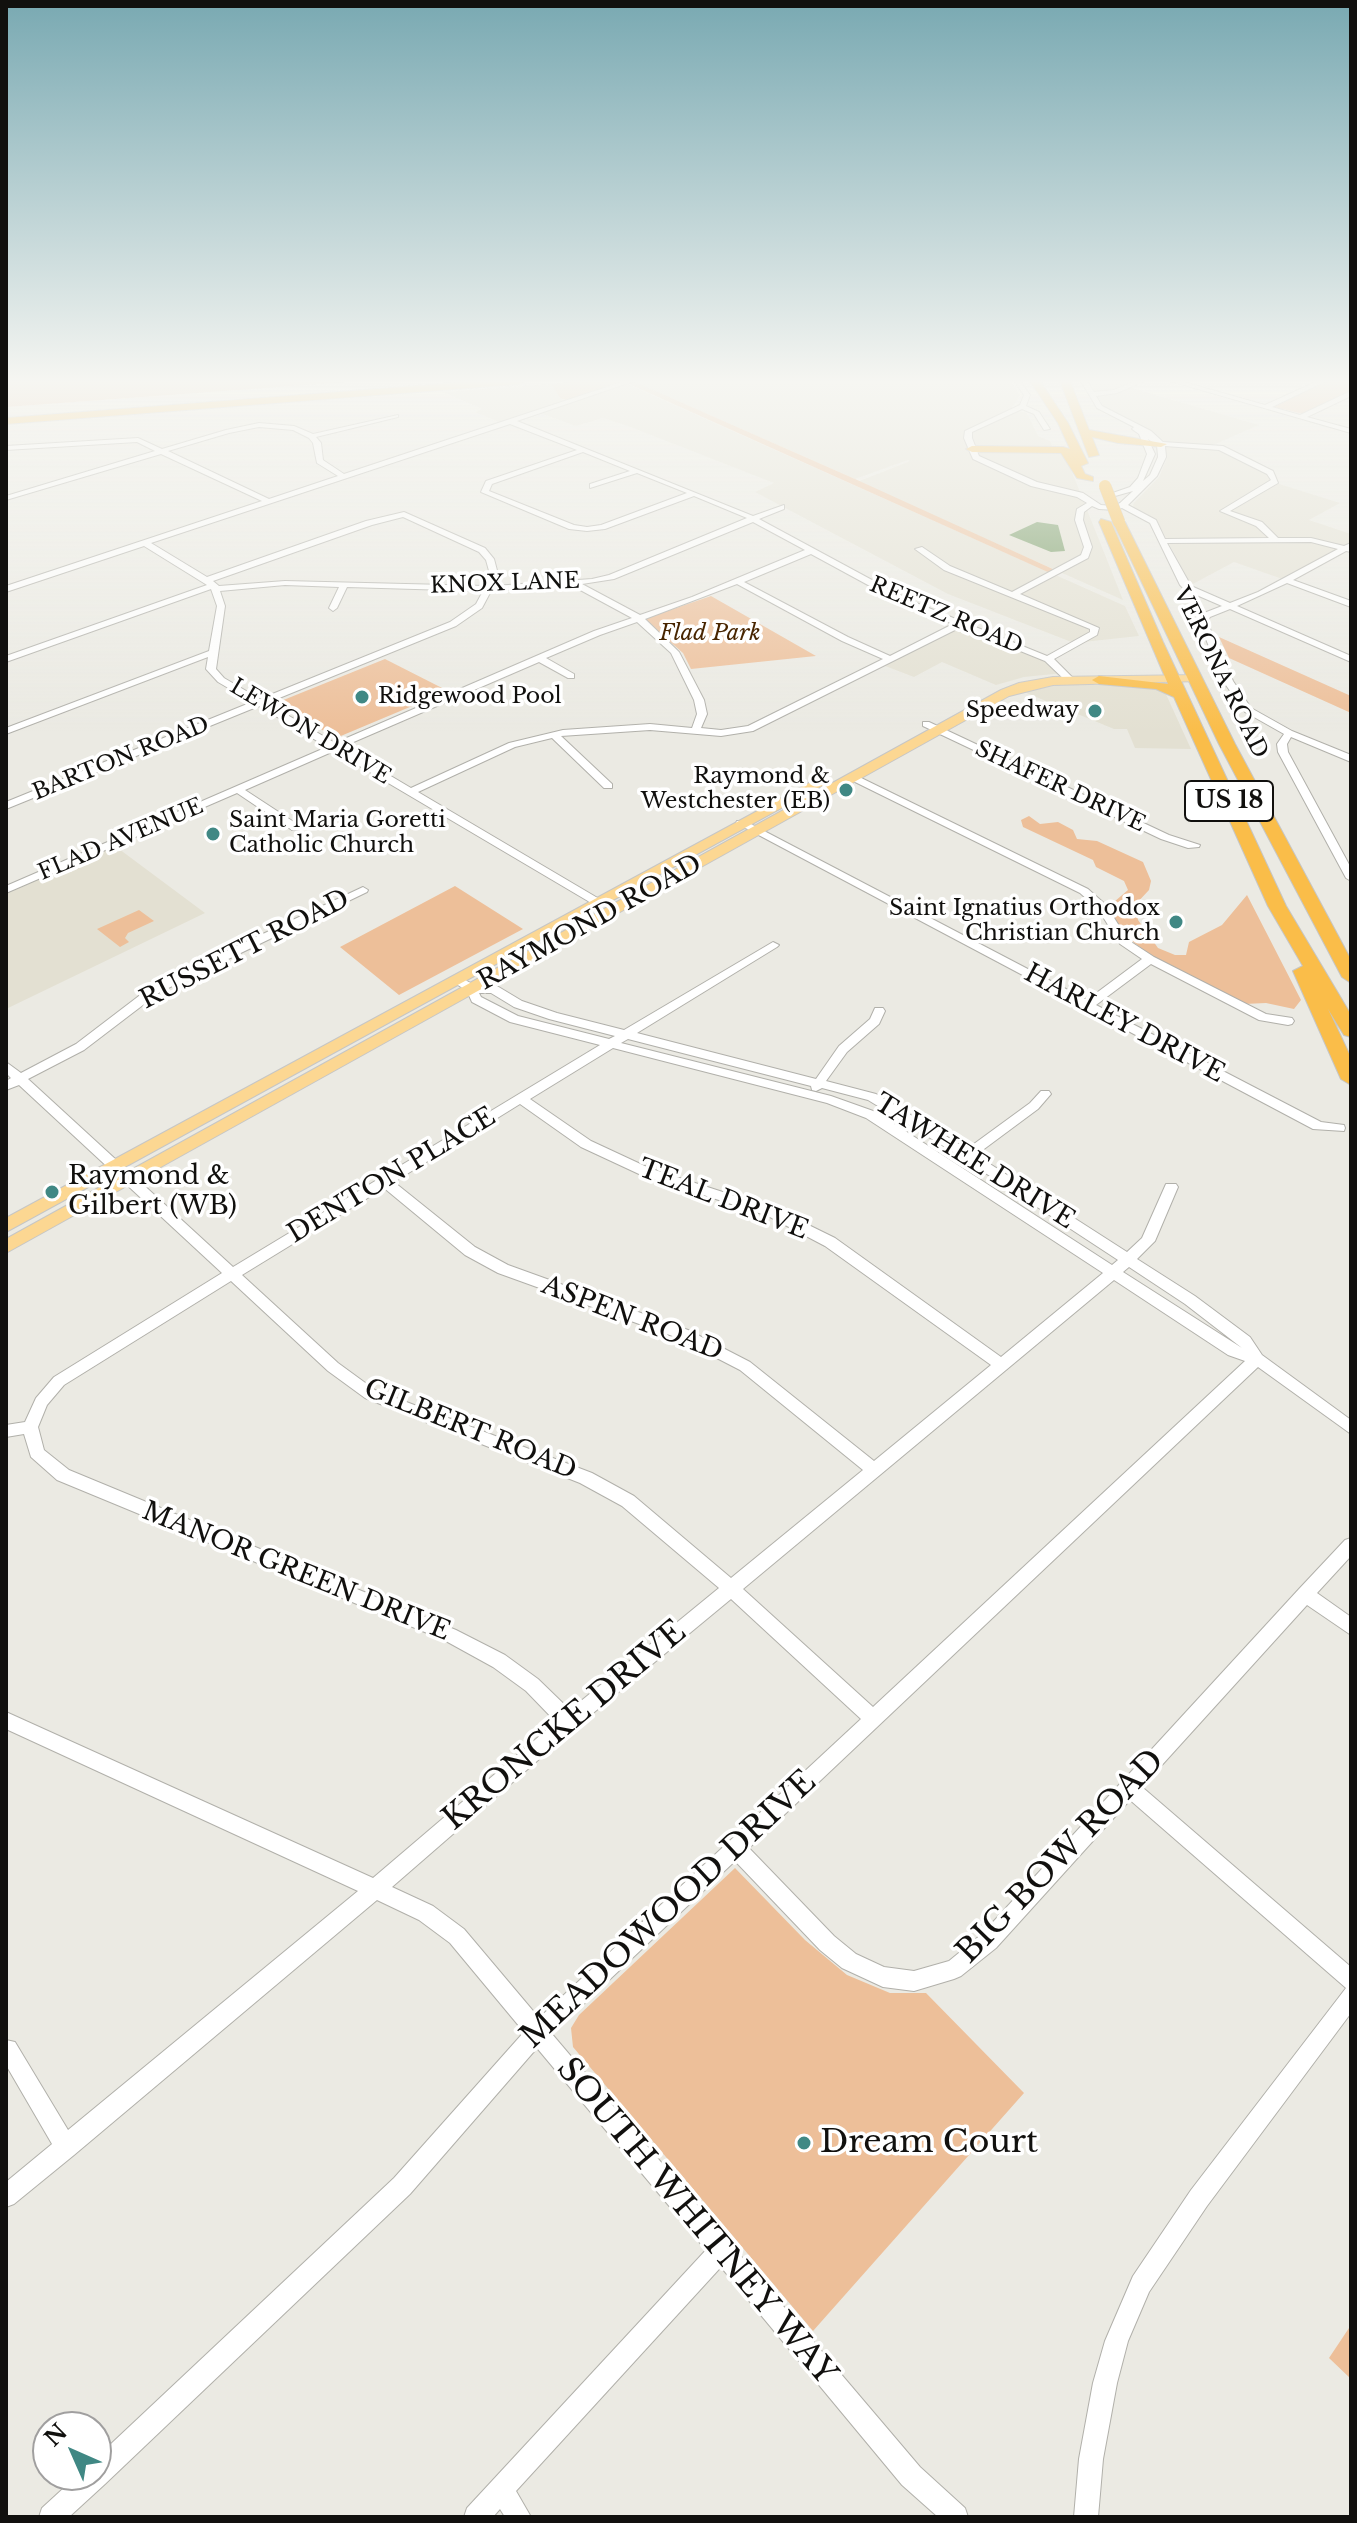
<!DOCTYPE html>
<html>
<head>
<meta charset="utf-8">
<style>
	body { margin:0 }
	#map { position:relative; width:1357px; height:2523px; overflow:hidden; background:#ebeae3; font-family:"Libre Baskerville",serif }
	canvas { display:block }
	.frame { position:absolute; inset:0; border:8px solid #11100e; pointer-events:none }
	.north { position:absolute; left:32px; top:2411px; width:80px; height:80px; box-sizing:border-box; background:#fff; border:2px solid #a09f9f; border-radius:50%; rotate:315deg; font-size:22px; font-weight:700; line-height:32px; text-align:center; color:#11100e }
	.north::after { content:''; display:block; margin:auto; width:28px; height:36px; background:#408884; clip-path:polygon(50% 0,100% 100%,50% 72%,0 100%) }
</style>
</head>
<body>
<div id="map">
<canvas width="1357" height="2523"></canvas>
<div class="frame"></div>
<div class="north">N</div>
</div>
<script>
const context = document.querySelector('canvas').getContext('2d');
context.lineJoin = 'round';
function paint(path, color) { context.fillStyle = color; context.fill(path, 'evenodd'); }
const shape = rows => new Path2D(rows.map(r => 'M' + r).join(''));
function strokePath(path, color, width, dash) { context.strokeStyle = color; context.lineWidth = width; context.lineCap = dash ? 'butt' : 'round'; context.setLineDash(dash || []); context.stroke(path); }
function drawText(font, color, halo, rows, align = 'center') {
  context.font = font + ' "Libre Baskerville",serif'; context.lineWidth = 7; context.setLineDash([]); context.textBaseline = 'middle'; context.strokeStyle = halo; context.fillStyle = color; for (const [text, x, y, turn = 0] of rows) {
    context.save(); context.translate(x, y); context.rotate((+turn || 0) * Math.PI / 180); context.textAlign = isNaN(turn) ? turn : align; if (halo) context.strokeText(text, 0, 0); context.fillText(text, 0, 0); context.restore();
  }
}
const built = shape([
	[632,381,1011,381,1020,395,1011,409,1027,413,1038,436,1050,441,1053,449,1063,452,1066,457,1123,600,857,482,910,461,908,460,855,479],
	[1089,381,1136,381,1125,386,1259,425,1213,445,1270,473,1273,482,1340,503,1309,520,1351,534,1351,545,1285,580,1234,562,1191,585,1158,523,1134,509,1133,504,1159,477,1167,458,1164,441,1104,407],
	[625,383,1125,606,1139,636,1074,643,948,594,755,492,774,483,628,426,603,418,576,426,537,412,503,424,475,412,482,409,443,392,551,384,560,398,569,402],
	[960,624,1033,653,1064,673,1024,677,996,685,942,662,914,677,880,664],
	[1058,685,1140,685,1165,692,1191,749,1135,748,1127,729,1114,729,1024,692],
	[115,846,205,913,6,1009,6,894]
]);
const green = shape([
	[6,381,360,381,6,407],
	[581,381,625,381,566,400,560,398,551,384],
	[1327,381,1351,381,1351,391,1303,414,1274,407],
	[635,382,855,479,1055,570,1050,573,629,384],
	[711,596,816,656,691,669,683,653,644,619],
	[1219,637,1351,696,1351,713,1229,658],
	[385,659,448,691,336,738,276,703],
	[1029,816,1040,824,1058,822,1073,830,1077,839,1097,841,1143,862,1151,881,1149,890,1135,905,1138,920,1158,948,1175,955,1186,955,1189,942,1222,925,1247,895,1301,1000,1294,1009,1266,1003,1244,1004,1154,958,1128,938,1113,922,1107,908,1128,890,1124,881,1096,867,1093,860,1023,827,1021,820],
	[455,886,523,929,399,995,340,947],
	[139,910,154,921,128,933,125,938,129,942,120,947,97,929],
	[735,1868,805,1940,847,1975,890,1993,926,1993,1024,2093,813,2331,573,2047,571,2028,579,2015],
	[1351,2325,1351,2379,1329,2358]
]);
const water = shape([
	[1037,522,1058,525,1065,551,1051,552,1009,535]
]);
const minor = shape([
	[625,381,634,381,517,421,753,516,784,505,784,509,759,519,909,600,1047,656,1090,632,1090,629,944,570,915,549,922,547,950,566,1012,592,1081,555,1084,547,1075,520,1077,509,1087,503,1077,497,1031,486,973,459,964,438,965,431,1020,405,1024,395,1014,381,1020,381,1030,395,1026,406,1039,412,1050,429,1044,430,1034,414,1022,409,972,432,972,438,979,456,1037,482,1083,493,1101,505,1114,506,1120,503,1133,491,1108,498,1104,496,1130,487,1138,478,1147,454,1139,434,1132,429,1134,427,1097,408,1081,381,1087,381,1094,392,1114,390,1135,381,1144,381,1117,393,1096,396,1102,406,1151,431,1163,442,1223,446,1273,471,1278,483,1230,511,1262,522,1278,538,1311,538,1344,546,1351,543,1351,552,1346,551,1293,580,1351,601,1351,607,1287,583,1237,606,1351,656,1351,662,1230,609,1210,617,1207,622,1233,681,1251,708,1292,731,1351,755,1351,762,1291,737,1287,744,1288,752,1351,868,1351,881,1346,878,1278,752,1277,744,1284,734,1245,712,1223,681,1199,622,1204,613,1222,606,1185,590,1180,585,1150,523,1122,508,1115,510,1099,509,1092,506,1084,512,1083,520,1092,547,1088,558,1020,594,1099,628,1097,635,1054,659,1074,679,1074,683,1068,683,1045,661,961,627,753,731,721,736,650,730,561,736,612,784,612,788,604,788,552,738,515,747,418,792,601,900,601,904,593,904,334,751,245,790,300,826,300,830,292,830,237,793,6,893,6,886,327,747,259,706,6,809,6,802,252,702,218,682,206,669,208,657,6,734,6,728,209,651,217,606,211,589,6,662,6,656,207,585,144,546,6,592,6,586,262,501,161,454,6,500,6,496,155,451,137,442,6,450,6,446,138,438,162,449,226,430,259,423,294,426,313,434,398,415,398,417,316,437,321,443,323,460,344,474,625,381],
	[510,424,577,450,486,481,481,492,569,529,587,531,605,529,694,496,747,518,609,575,592,579,494,586,499,578,494,559,485,548,404,512,366,521,207,577,151,543,510,424],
	[259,427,293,430,309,438,313,443,317,463,338,476,269,499,168,451,229,433,259,427],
	[1148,439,1157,445,1158,457,1150,475,1143,481,1155,454,1148,439],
	[1165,446,1219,450,1267,474,1271,480,1220,511,1256,526,1269,538,1165,539,1156,520,1128,505,1157,476,1166,457,1165,446],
	[583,452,630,471,590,484,590,488,637,473,687,493,601,525,587,527,574,525,489,491,492,484,583,452],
	[403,517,479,552,486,560,491,578,486,586,285,581,219,586,213,581,372,525,403,517],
	[753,522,805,550,692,597,640,615,582,584,614,579,753,522],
	[1311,542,1338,549,1258,592,1230,603,1191,586,1167,543,1311,542],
	[811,554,903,604,953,624,890,656,848,637,744,582,811,554],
	[737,584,842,641,883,659,748,726,721,730,701,728,707,714,704,700,679,652,645,619,737,584],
	[285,585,339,587,329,608,333,611,337,608,347,587,483,591,476,604,450,622,260,699,224,678,216,669,225,606,220,591,285,585],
	[571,585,632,618,594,631,335,743,267,703,456,626,482,608,491,591,571,585],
	[637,622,671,653,694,700,697,714,692,728,650,724,563,730,509,743,411,788,342,747,539,662,568,678,574,678,574,674,546,658,600,635,637,622],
	[1170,381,1180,381,1265,405,1318,381,1326,381,1272,407,1300,415,1351,391,1351,396,1307,417,1351,429,1351,433,1170,381],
	[923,722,929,722,1169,835,1200,845,1199,847,1188,848,1161,839,923,726,923,722],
	[853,774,1088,889,1106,905,1128,940,1154,957,1266,1014,1292,1018,1294,1021,1292,1024,1288,1025,1259,1020,1151,964,1096,1005,1321,1122,1344,1125,1345,1128,1344,1131,1313,1129,736,823,737,821,745,821,1087,1000,1142,959,1120,944,1098,909,1080,893,849,779,848,777,853,774],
	[363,887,368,890,367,892,160,992,84,1050,28,1079,233,1267,600,1045,510,1022,472,1002,467,991,452,981,452,977,460,977,474,985,497,986,522,1001,557,1013,624,1030,773,942,779,945,777,947,637,1033,816,1079,839,1046,870,1019,875,1008,883,1008,885,1011,879,1024,847,1052,826,1081,876,1094,967,1149,1030,1103,1041,1091,1049,1091,1051,1094,1038,1109,976,1155,1127,1252,1142,1238,1166,1184,1176,1184,1178,1187,1155,1241,1137,1259,1195,1296,1250,1337,1262,1355,1351,1420,1351,1434,1258,1367,749,1848,834,1936,856,1954,884,1967,914,1971,949,1961,982,1934,1299,1589,1345,1540,1351,1538,1351,1556,1317,1593,1351,1617,1351,1635,1307,1605,1142,1787,1351,1967,1351,2013,1207,2206,1149,2292,1128,2341,1117,2383,1103,2459,1098,2517,1074,2517,1079,2459,1093,2383,1105,2341,1133,2276,1191,2190,1346,1988,1130,1800,996,1948,961,1976,954,1979,914,1991,883,1987,842,1968,820,1950,735,1861,552,2034,920,2467,965,2508,968,2517,938,2517,902,2485,721,2267,516,2491,531,2517,505,2517,500,2509,493,2517,464,2517,467,2508,706,2250,537,2048,410,2194,105,2484,69,2517,39,2517,42,2508,78,2475,96,2475,96,2458,394,2178,524,2032,450,1943,419,1920,377,1900,74,2155,14,2204,6,2207,6,2182,52,2144,6,2065,6,2040,15,2042,68,2130,358,1891,6,1729,6,1712,373,1878,556,1722,526,1691,493,1667,444,1640,57,1480,31,1457,24,1434,6,1437,6,1425,25,1422,36,1398,54,1377,222,1273,19,1085,6,1090,6,1081,11,1078,6,1073,6,1062,21,1073,76,1044,152,986,363,887],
	[479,993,491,993,514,1007,549,1019,615,1036,609,1039,518,1016,481,997,479,993],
	[628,1039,811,1086,812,1090,816,1091,822,1088,868,1100,958,1155,953,1160,955,1163,960,1165,967,1161,1118,1260,1112,1265,876,1112,831,1096,621,1043,628,1039],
	[613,1048,827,1103,866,1118,1103,1273,1001,1357,835,1238,778,1210,649,1168,591,1141,530,1099,613,1048],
	[520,1104,581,1147,639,1174,768,1216,825,1246,991,1365,874,1461,750,1362,688,1330,508,1265,475,1247,394,1182,520,1104],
	[384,1188,465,1255,498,1273,678,1338,740,1370,863,1470,731,1578,634,1496,592,1473,375,1390,338,1363,242,1275,384,1188],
	[1129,1267,1185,1304,1242,1348,1123,1272,1129,1267],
	[1114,1280,1228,1355,1245,1361,873,1707,743,1589,1114,1280],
	[231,1281,328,1371,365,1398,580,1483,622,1506,719,1588,570,1710,538,1679,505,1655,456,1630,69,1470,44,1450,38,1427,47,1405,64,1385,231,1281],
	[731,1599,861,1719,539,2018,464,1929,433,1906,392,1887,575,1728,731,1599]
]);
const major = shape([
	[1196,675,1200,677,1200,681,1053,685,1009,696,6,1253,6,1239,1001,690,1019,683,1053,677,1196,675],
	[822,776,827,777,827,783,6,1232,6,1218,822,776]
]);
const highway = shape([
	[479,381,524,381,519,384,6,424,6,418,479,381],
	[1030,381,1040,381,1068,423,1088,463,1081,466,1085,474,1093,477,1093,481,1077,478,1061,453,972,452,966,449,972,446,1063,447,1070,449,1058,423,1030,381],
	[1060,381,1070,381,1089,430,1167,444,1161,447,1118,443,1092,437,1099,455,1089,457,1060,381],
	[1101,519,1111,522,1163,642,1286,906,1351,1015,1351,1037,1344,1035,1328,1009,1351,1058,1351,1085,1341,1079,1293,971,1303,966,1268,906,1174,697,1156,689,1099,684,1092,680,1099,676,1168,684,1099,522,1101,519],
	[1115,519,1125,522,1235,744,1351,960,1351,983,1342,977,1219,744,1113,522,1115,519]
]);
const highwayBridge = shape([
	[1105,486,1119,522]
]);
const markers = [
	[362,697,8,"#408884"],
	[1095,711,8,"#408884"],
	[846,790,8,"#408884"],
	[213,834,8,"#408884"],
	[1176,922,8,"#408884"],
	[52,1192,8,"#408884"],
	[804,2143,8,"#408884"]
];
const farStreetnames = [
	["KNOX LANE",505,584,-2],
	["REETZ ROAD",946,616,23],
	["VERONA ROAD",1220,673,64],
	["LEWON DRIVE",310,732,31],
	["BARTON ROAD",121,759,-22],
	["SHAFER DRIVE",1060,787,25],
	["FLAD AVENUE",121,840,-23]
];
const farParknames = [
	["Flad Park",710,634]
];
const farPoinames = [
	["Ridgewood Pool",378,697,"left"],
	["Speedway",1079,711],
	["Raymond &",830,777],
	["Westchester (EB)",830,802],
	["Saint Maria Goretti",229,821,"left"],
	["Catholic Church",229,846,"left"],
	["Saint Ignatius Orthodox",1160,909],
	["Christian Church",1160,934]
];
const shields = [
	[1229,801,88]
];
const shieldNames = [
	["US 18",1229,801]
];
const streetNames = [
	["RAYMOND ROAD",590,923,-29],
	["RUSSETT ROAD",245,950,-27],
	["HARLEY DRIVE",1124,1024,28],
	["TAWHEE DRIVE",974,1162,32],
	["DENTON PLACE",392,1176,-31],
	["TEAL DRIVE",723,1200,21],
	["ASPEN ROAD",632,1319,21],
	["GILBERT ROAD",470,1430,22],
	["MANOR GREEN DRIVE",296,1572,22]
];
const poiNames = [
	["Raymond &",68,1177],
	["Gilbert (WB)",68,1207]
];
const nearStreetnames = [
	["KRONCKE DRIVE",565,1726,-40],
	["BIG BOW ROAD",1061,1857,-46],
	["MEADOWOOD DRIVE",669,1910,-43],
	["SOUTH WHITNEY WAY",696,2222,50]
];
const nearPoinames = [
	["Dream Court",820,2143]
];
paint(built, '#e3e0d2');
paint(green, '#edbf99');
paint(water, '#739860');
strokePath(minor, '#b1b0aa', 2);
strokePath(major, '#c6c6c5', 2);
strokePath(highway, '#c6c6c5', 2);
paint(minor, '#fff');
paint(major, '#fcd792');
paint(highway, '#fabd49');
strokePath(highwayBridge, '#c6c6c5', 13, []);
strokePath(highwayBridge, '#fabd49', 12);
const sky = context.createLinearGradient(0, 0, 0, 734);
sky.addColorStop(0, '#79a9b2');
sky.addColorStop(0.52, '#f6f6f2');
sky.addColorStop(1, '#f6f6f200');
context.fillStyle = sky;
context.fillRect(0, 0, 1357, 734);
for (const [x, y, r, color] of markers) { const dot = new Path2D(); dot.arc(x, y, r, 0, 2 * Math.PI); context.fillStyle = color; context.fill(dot); strokePath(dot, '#fff', 3); }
drawText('22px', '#11100e', '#fff', farStreetnames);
drawText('italic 22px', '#482500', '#fff', farParknames);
drawText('22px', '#11100e', '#fff', farPoinames, 'right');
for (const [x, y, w] of shields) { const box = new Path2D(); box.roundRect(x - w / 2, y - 20, w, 40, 6); context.fillStyle = '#fff'; context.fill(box); strokePath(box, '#11100e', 2); }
drawText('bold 24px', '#11100e', null, shieldNames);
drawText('26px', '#11100e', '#fff', streetNames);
drawText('26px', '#11100e', '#fff', poiNames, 'left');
drawText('32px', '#11100e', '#fff', nearStreetnames);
drawText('32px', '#11100e', '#fff', nearPoinames, 'left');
</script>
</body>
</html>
